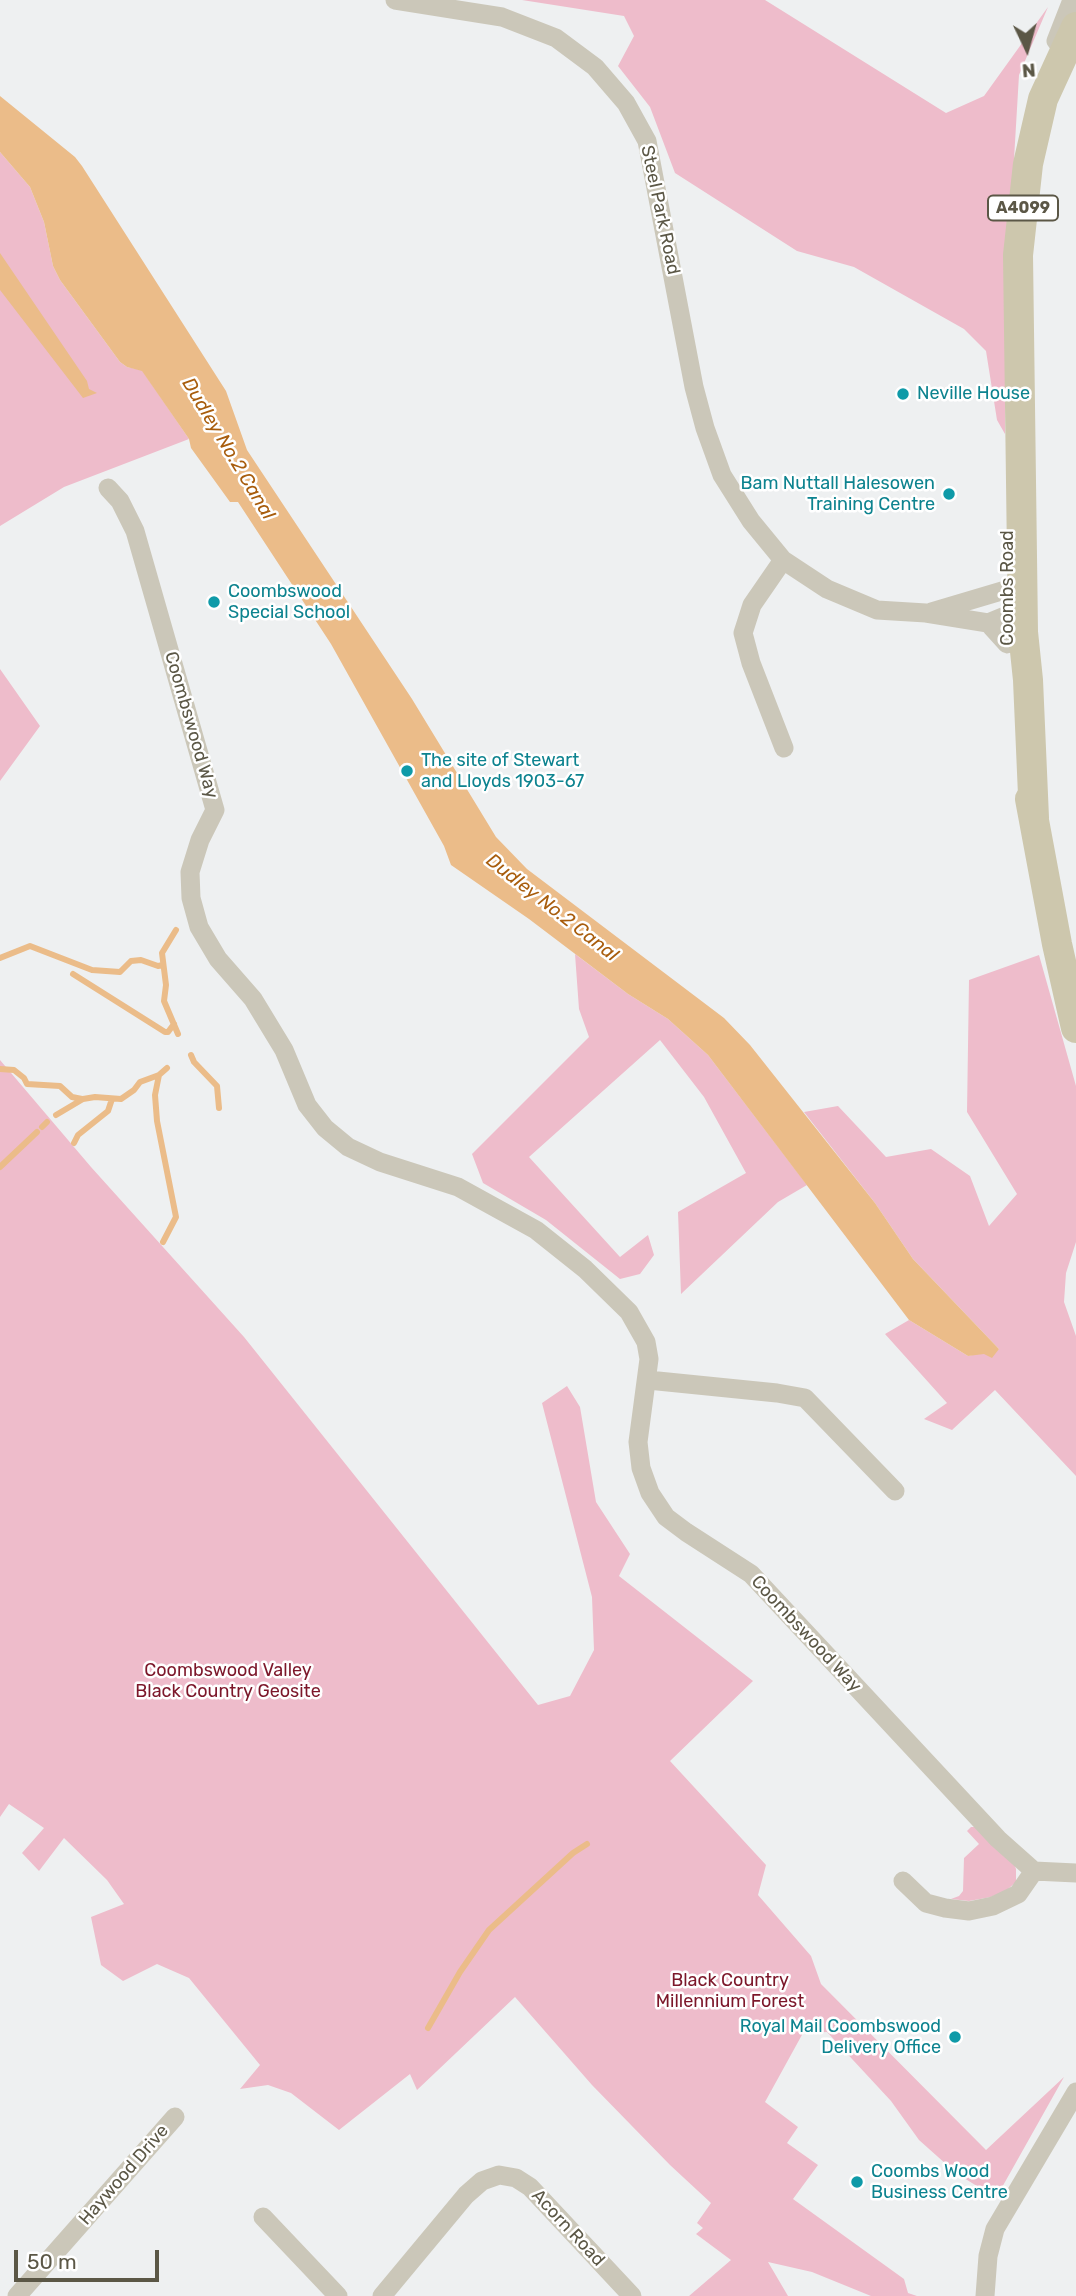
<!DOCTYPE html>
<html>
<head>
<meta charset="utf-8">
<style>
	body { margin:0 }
	#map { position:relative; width:1076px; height:2296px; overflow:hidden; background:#eef0f1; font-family:Rubik,sans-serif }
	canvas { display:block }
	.north { position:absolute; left:992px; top:14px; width:70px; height:70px; -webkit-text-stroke:5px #fff; paint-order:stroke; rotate:175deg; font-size:19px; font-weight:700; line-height:28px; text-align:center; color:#5b5746 }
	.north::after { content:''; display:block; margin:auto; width:24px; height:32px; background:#5b5746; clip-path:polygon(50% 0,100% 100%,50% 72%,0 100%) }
	.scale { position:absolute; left:14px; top:2250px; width:145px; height:32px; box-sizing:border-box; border:4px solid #5b5746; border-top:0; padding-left:9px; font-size:21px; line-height:24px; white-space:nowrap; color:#5b5746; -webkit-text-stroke:5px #fff; paint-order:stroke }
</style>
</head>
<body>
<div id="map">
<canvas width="1076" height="2296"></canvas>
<div class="north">N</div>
<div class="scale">50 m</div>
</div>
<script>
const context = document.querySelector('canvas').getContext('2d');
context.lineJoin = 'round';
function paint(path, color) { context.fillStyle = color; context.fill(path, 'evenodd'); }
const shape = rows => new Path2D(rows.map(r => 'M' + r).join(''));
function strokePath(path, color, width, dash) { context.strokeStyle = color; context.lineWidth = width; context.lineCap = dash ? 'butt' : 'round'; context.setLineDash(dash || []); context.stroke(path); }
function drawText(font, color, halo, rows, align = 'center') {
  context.font = font + ' Rubik,sans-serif'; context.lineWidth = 5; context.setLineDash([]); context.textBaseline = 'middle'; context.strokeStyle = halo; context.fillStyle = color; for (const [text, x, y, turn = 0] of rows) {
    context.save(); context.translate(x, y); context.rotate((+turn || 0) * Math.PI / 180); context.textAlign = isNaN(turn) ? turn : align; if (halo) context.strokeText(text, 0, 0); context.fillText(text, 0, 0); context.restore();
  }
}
const green = shape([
	[522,0,765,0,946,113,984,96,1048,7,1019,75,1005,311,1005,434,997,420,986,351,964,329,854,267,797,251,675,173,650,107,618,66,634,36,624,16],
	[0,152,30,187,44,222,53,266,60,280,120,362,127,367,142,370,189,439,64,487,0,526],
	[0,669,40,726,0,781],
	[575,954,628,994,668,1019,708,1055,807,1185,778,1202,681,1294,678,1212,746,1173,704,1097,660,1040,529,1157,620,1257,648,1235,654,1255,640,1274,620,1279,546,1220,483,1183,472,1154,589,1037,579,1009],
	[1039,955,1076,1086,1076,1242,1066,1273,1064,1302,1076,1336,1076,1476,995,1390,952,1430,924,1419,947,1403,885,1334,909,1320,968,1356,999,1349,913,1259,875,1203,804,1112,838,1106,886,1157,931,1149,970,1176,989,1226,1017,1194,967,1112,969,980],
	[0,1060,91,1167,244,1337,538,1705,570,1696,594,1650,592,1597,542,1403,567,1386,580,1407,596,1502,630,1554,619,1576,753,1681,670,1761,766,1865,758,1895,811,1956,821,1984,986,2150,1064,2077,996,2198,956,2173,919,2140,891,2101,827,2032,803,2033,765,2102,798,2127,787,2143,818,2165,793,2199,904,2279,908,2293,917,2296,871,2296,812,2272,768,2262,788,2296,689,2296,731,2260,696,2234,703,2228,697,2223,711,2203,670,2165,592,2085,515,1997,417,2090,410,2074,339,2130,291,2093,268,2085,240,2089,260,2065,189,1978,157,1964,123,1981,101,1965,91,1917,124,1904,107,1880,64,1838,39,1871,22,1853,44,1828,9,1804,0,1817],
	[971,1827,975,1827,1013,1861,1016,1869,1016,1882,1007,1890,991,1897,969,1901,951,1899,959,1896,963,1891,964,1858,979,1844,967,1831]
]);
const water = shape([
	[0,96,75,157,82,166,226,391,247,450,412,699,496,837,527,869,724,1018,750,1045,875,1203,913,1259,999,1349,992,1358,984,1354,968,1356,909,1320,708,1055,668,1019,628,994,529,919,451,865,444,846,331,644,238,502,230,502,191,448,189,439,142,371,127,367,120,362,60,280,53,266,44,222,30,187,0,152],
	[0,253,87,381,89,389,97,393,83,398,0,290]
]);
const stream = shape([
	[176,930,162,953,166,985,164,1001,178,1034],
	[0,958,30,946,92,970,120,972,131,961,141,960,158,966,163,965],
	[73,974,165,1032,168,1032,174,1024],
	[191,1055,194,1062,217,1086,219,1108],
	[0,1069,14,1070,24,1078,27,1084,60,1086,72,1097,82,1099],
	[159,1075,155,1095,157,1121,176,1217,163,1242],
	[56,1115,83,1099,95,1097,121,1099,134,1090,140,1082,159,1075,167,1068],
	[42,1127,47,1122],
	[74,1143,78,1135,108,1111,112,1099],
	[0,1167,37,1132],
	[428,2028,460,1972,489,1930,573,1853,587,1844]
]);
const minor = shape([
	[395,0,502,17,556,38,595,67,626,103,647,141,694,387,705,428,722,475,751,521,783,560,827,589,877,610,926,613,988,623,1005,616],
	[1056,41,1072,0],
	[108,488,120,501,135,531,215,810,200,840,190,872,191,898,199,927,218,959,253,999,270,1027,284,1050,307,1105,325,1128,348,1147,380,1162,458,1187,536,1230,585,1269,629,1312,646,1342,649,1359,638,1442,641,1468,650,1493,666,1517,686,1532,751,1574,998,1839,1034,1871,1076,1873],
	[783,560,752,605,743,633,751,663,784,748],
	[931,612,1005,590,1023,588],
	[988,623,1007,644],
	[648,1380,777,1393,805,1398,895,1491],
	[903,1881,926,1903,945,1908,969,1911,993,1906,1018,1894,1034,1871],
	[263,2217,338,2296],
	[17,2296,175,2117],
	[382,2296,466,2195,482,2181,499,2175,516,2178,530,2187,632,2296],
	[985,2296,988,2256,995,2229,1076,2092]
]);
const primary = shape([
	[1030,799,1057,944,1076,1028],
	[1034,818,1028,680,1023,632,1018,255,1028,164,1043,99,1076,27]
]);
const markers = [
	[903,394,7,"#0f9aa8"],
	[949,494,7,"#0f9aa8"],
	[214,602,7,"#0f9aa8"],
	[407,771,7,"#0f9aa8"],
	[955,2037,7,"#0f9aa8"],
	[857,2182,7,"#0f9aa8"]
];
const shields = [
	[1023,208,70]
];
const shieldNames = [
	["A4099",1023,208]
];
const streetNames = [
	["Steel Park Road",660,210,78],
	["Coombs Road",1008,588,-90],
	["Coombswood Way",191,725,74],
	["Coombswood Way",806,1634,47],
	["Haywood Drive",124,2175,-49],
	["Acorn Road",568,2228,47]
];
const cultureNames = [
	["Neville House",917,394],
	["Bam Nuttall Halesowen",935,484,"right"],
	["Training Centre",935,505,"right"],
	["Coombswood",228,592],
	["Special School",228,613],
	["The site of Stewart",421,761],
	["and Lloyds 1903-67",421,782],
	["Royal Mail Coombswood",941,2027,"right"],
	["Delivery Office",941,2048,"right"],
	["Coombs Wood",871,2172],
	["Business Centre",871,2193]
];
const parkNames = [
	["Coombswood Valley",228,1671],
	["Black Country Geosite",228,1692],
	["Black Country",730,1981],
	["Millennium Forest",730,2002]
];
const waterNames = [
	["Dudley No.2 Canal",228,449,59],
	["Dudley No.2 Canal",552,908,38]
];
paint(green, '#eebccb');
paint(water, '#ebbc89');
strokePath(stream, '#ebbc89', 6);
strokePath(minor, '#cbc7b9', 19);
strokePath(primary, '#cdc7ad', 30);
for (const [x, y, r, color] of markers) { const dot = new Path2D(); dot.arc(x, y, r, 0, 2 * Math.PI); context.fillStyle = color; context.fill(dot); strokePath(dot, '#fff', 2.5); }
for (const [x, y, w] of shields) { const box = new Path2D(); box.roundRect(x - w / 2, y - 12.5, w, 25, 5); context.fillStyle = '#fff'; context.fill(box); strokePath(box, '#5b5746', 2); }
drawText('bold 16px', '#5b5746', null, shieldNames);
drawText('18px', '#5b5746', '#fff', streetNames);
drawText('18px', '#0d838f', '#fff', cultureNames, 'left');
drawText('18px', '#7c172a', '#fff', parkNames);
drawText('italic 19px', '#a85d0d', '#fff', waterNames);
</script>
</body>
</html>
